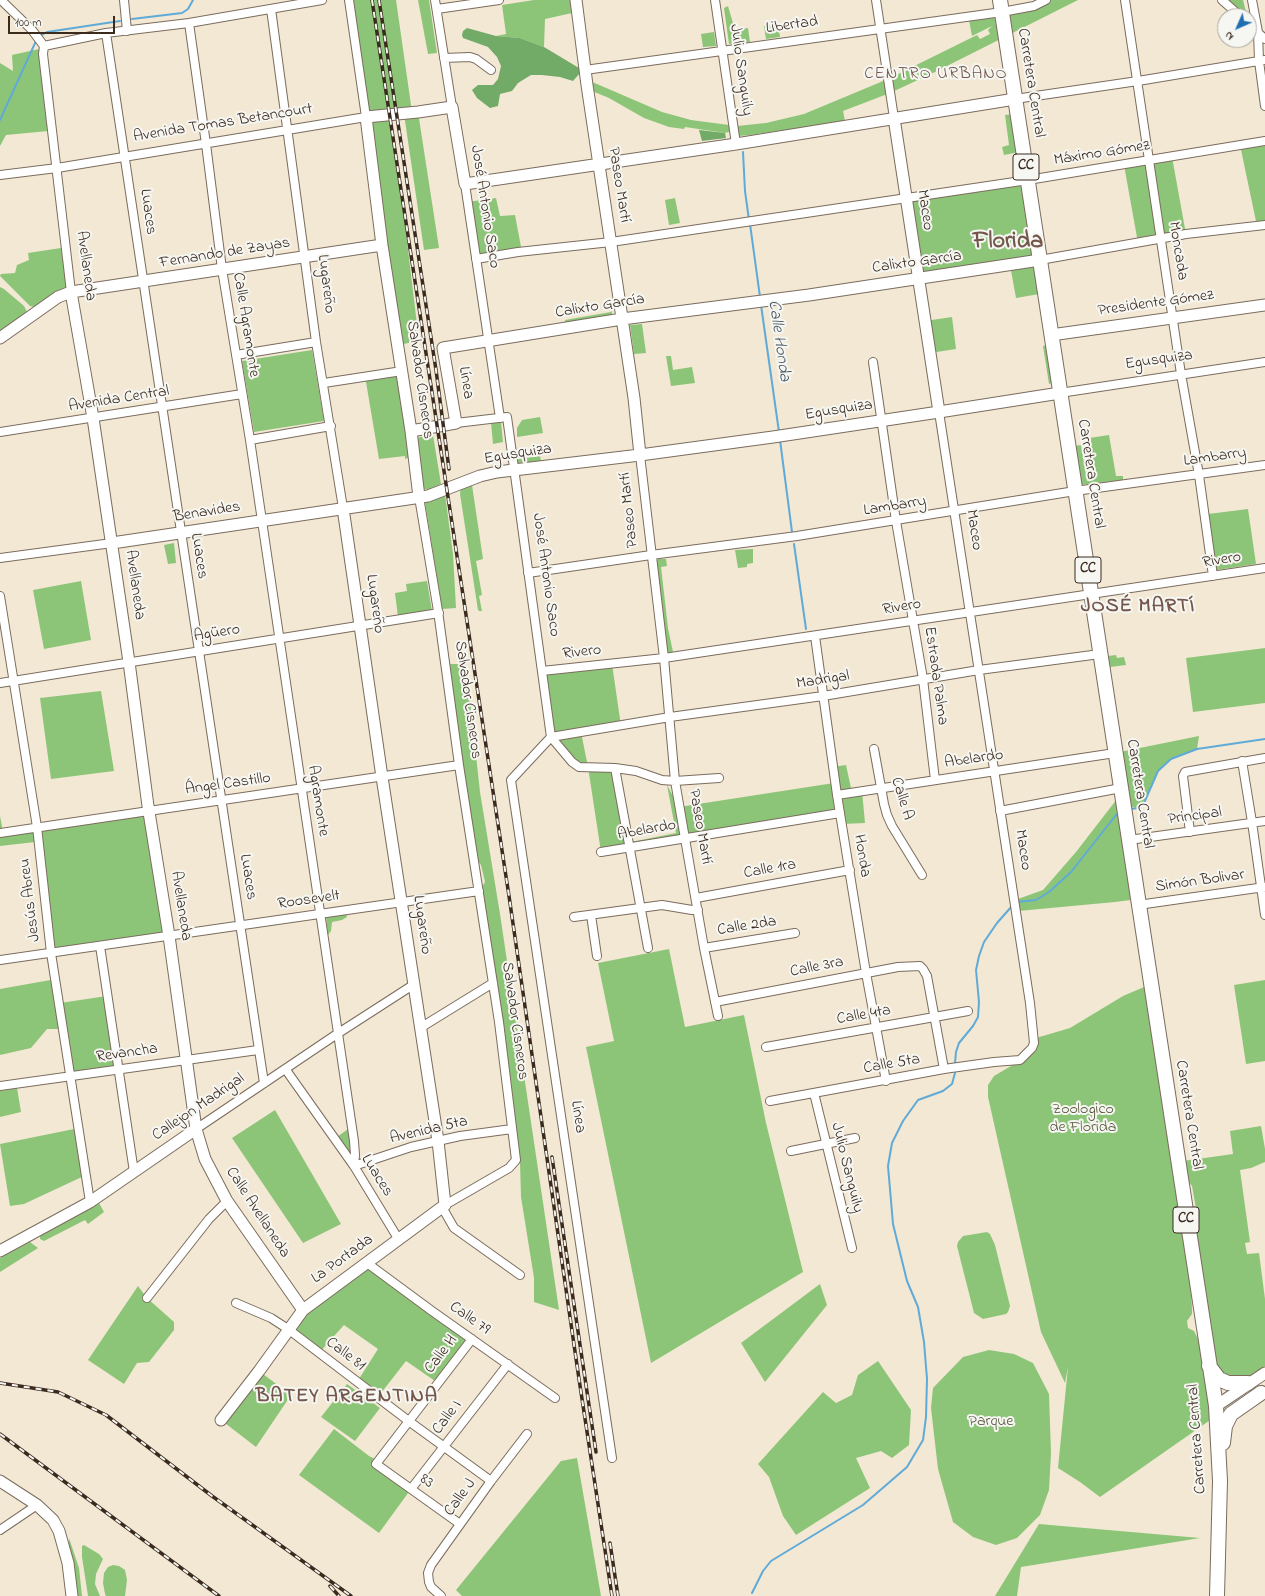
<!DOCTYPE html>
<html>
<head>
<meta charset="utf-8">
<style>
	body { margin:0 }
	#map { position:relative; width:1265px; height:1596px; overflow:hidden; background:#f2e8d4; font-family:"Indie Flower",sans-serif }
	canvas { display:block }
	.north { position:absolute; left:1217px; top:8px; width:40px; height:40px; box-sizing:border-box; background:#f6f6f2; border:1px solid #aba49d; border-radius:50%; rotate:225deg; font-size:11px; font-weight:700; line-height:16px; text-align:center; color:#3b2a1e }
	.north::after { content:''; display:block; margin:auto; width:14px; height:18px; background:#1f6fb2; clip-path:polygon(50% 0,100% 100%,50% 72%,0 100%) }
	.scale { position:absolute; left:8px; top:16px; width:107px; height:18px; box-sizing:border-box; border:2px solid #3b2a1e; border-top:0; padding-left:5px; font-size:12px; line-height:14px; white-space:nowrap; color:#3b2a1e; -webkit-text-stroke:3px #f6f6f2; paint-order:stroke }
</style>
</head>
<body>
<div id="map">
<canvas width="1265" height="1596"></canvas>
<div class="north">N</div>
<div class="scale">100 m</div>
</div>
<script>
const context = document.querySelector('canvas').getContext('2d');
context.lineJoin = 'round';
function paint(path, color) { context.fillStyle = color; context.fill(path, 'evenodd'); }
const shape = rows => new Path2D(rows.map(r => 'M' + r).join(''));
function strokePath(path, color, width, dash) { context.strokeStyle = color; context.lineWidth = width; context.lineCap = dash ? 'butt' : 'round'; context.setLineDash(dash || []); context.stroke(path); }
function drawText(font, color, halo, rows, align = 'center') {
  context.font = font + ' "Indie Flower",sans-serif'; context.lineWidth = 4; context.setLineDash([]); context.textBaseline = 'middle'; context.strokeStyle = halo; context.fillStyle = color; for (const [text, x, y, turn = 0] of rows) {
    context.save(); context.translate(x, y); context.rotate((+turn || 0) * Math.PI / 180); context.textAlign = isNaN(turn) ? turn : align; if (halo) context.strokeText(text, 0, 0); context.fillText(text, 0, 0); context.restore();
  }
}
const green = shape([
	[347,0,396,0,412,112,418,112,439,248,424,250,404,114,390,115,396,150,419,341,398,345],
	[418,0,429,0,437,53,428,54],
	[534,0,571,0,572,13,545,19,544,47,520,38,496,36,506,34,502,5],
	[1046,0,1078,0,935,72,890,93,843,111,845,121,750,135,739,136,737,134,737,126,766,123,804,114,888,79,977,35,980,39,990,34,988,30,992,26,972,36,969,20,994,15,996,25,1003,22,1002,12],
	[1227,0,1243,0,1247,16,1244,16],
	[728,6,735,30,748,28,750,42,729,44,724,8],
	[778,24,780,37,766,39,764,26],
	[714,32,716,46,703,47,701,34],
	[39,49,48,131,6,135,0,146,0,63,13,71,12,55],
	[590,81,662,112,691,120,729,125,729,132,725,133,685,127,684,129,669,127,644,118,609,98,592,91],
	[1014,114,1019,152,1004,155,1002,147,1009,145,1005,115],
	[1265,141,1265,225,1257,226,1240,145],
	[1172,157,1186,234,1138,243,1124,165],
	[1028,180,1045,293,1016,298,1010,265,918,279,906,197],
	[496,198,500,216,515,215,522,252,476,259,467,202],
	[675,198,680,223,669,225,665,200],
	[61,248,67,288,34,307,30,306,0,276,1,274,15,273,17,265,29,260,28,253],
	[0,287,4,289,24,306,27,312,26,314,0,332],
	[610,305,613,317,566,324,565,320,611,312],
	[952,317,956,349,930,353,925,321],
	[642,324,646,353,634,354,630,325],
	[1047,345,1052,383,1049,384,1043,346],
	[312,350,324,421,254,432,242,361],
	[666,356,671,356,673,370,692,367,695,383,671,386],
	[402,371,413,455,408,455,408,458,405,459,405,456,379,459,365,376],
	[540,417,543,433,517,437,517,428,522,420],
	[501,422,503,442,493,444,491,423],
	[433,435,441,484,428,490,422,488,416,439,420,437],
	[1109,435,1116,476,1123,476,1123,480,1080,485,1074,446,1081,445,1087,481,1094,479,1089,438],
	[540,456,541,461,518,463,518,459],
	[472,485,483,559,476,561,482,595,479,596,482,611,479,611,478,610,460,494,461,487],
	[445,494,453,554,456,608,442,609,425,502],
	[1248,509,1256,564,1216,570,1208,514],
	[174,543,176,563,168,564,164,545],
	[753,549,753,563,747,564,747,567,738,568,735,550],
	[658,559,666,559,667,566,661,567,668,628,673,652,667,653,656,561],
	[81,581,91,640,44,649,33,590],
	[427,581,432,611,398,617,395,593,407,591,406,584],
	[1265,648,1265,703,1193,712,1186,658],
	[1116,655,1117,658,1124,657,1126,665,1110,667,1108,656],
	[450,664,466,664,480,792,500,914,559,1310,534,1302,534,1278,521,1197,520,1163,482,887,485,882,481,865,477,860,464,780],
	[612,664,621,726,581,732,588,767,615,768,631,842,676,833,667,785,679,807,834,783,832,767,846,765,851,788,862,791,865,823,842,824,840,814,601,852,588,767,579,767,551,737,542,671],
	[101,691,114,771,51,779,40,698],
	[1199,736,1197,749,1171,759,1158,771,1144,803,1138,808,1123,805,1117,799,1131,900,1115,902,1018,911,1018,899,1043,890,1076,852,1117,799,1115,753],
	[149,810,169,936,51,953,36,828,33,833,35,842,0,846,0,816,3,832],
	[346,914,347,917,342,920,332,922,331,931,328,935,326,917],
	[669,949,685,1027,744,1015,766,1123,803,1272,651,1363,586,1047,614,1041,598,963],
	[56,979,60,1003,107,996,118,1069,71,1075,64,1029,47,1029,31,1048,0,1055,0,989],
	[1265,980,1265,1061,1246,1064,1234,985],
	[1151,984,1191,1288,1192,1309,1192,1314,1187,1321,1188,1328,1194,1331,1199,1341,1216,1416,1100,1497,1080,1482,1058,1468,1068,1367,1065,1383,1041,1332,988,1097,988,1085,994,1076,1016,1063,1036,1038,1070,1028,1123,996],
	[17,1088,21,1112,0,1117,0,1091],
	[275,1110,341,1224,303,1243,232,1138],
	[1261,1126,1265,1149,1265,1162,1251,1168,1240,1170,1250,1242,1245,1243,1247,1254,1259,1253,1265,1299,1265,1366,1241,1381,1216,1371,1192,1231,1198,1220,1192,1186,1185,1177,1183,1161,1233,1154,1230,1131],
	[79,1128,86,1175,24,1204,10,1206,0,1144],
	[348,1129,351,1149,349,1154,337,1137],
	[99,1203,104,1212,88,1224,85,1220,44,1241,40,1239,40,1235],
	[987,1232,990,1234,995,1245,1010,1306,1008,1312,1006,1314,983,1319,974,1313,957,1246,958,1242,963,1236],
	[30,1242,38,1248,0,1272,0,1258],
	[367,1263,472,1339,438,1383,406,1361,378,1397,357,1382,378,1349,344,1325,319,1353,288,1329],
	[820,1284,827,1305,765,1382,741,1343],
	[138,1286,147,1298,174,1322,174,1330,149,1362,137,1363,124,1384,88,1360],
	[989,1350,1014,1354,1033,1363,1049,1394,1051,1453,1049,1490,1040,1515,1017,1538,996,1545,973,1537,953,1522,938,1469,931,1408,933,1388,963,1357],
	[878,1361,911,1410,909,1445,892,1458,881,1451,856,1458,870,1488,796,1535,783,1516,769,1477,758,1464,823,1392,836,1403,852,1395,858,1375],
	[259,1371,291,1395,256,1447,221,1420],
	[347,1384,380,1408,355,1441,321,1417],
	[334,1429,369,1456,379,1461,377,1464,411,1489,379,1533,299,1475],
	[577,1458,601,1596,462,1596,456,1590,561,1461],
	[1039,1524,1200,1538,1021,1567,1017,1596,995,1596],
	[69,1538,79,1568,82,1596,75,1596,69,1555],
	[84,1545,99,1554,103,1559,96,1574,95,1584,100,1596,88,1596,82,1557,82,1546],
	[113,1565,119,1566,125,1570,127,1580,125,1596,106,1596,105,1594,103,1583,104,1573,108,1567]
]);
const forest = shape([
	[467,28,496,36,520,38,544,47,579,68,580,73,573,81,560,77,542,75,531,75,518,83,512,91,500,94,498,106,490,108,477,98,472,90,478,85,493,85,498,79,501,66,497,57,488,47,463,38,462,35,463,31],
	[699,130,725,133,726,138,702,141]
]);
const stream = shape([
	[132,19,182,13,188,9,193,0],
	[40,36,47,32,120,21],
	[0,120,36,41],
	[743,152,745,191,749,220],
	[750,224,760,297],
	[761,305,779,432],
	[780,440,792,532],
	[794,544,806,629],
	[1130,809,1138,808,1144,803,1158,771,1171,759,1197,749,1265,739],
	[1017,902,1036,900,1049,892,1071,872,1116,815,1120,813],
	[955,1063,956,1052,959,1043,973,1026,978,1017,979,1002,976,970,979,956,984,942,997,923,1012,906],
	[752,1593,763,1571,771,1561,863,1505,907,1467,923,1440,926,1417,927,1379,924,1342,918,1307,907,1281,893,1224,888,1166,892,1143,903,1121,918,1100,943,1091,952,1084,955,1073]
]);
const street = shape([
	[1,0,32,30,44,46],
	[124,0,127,31],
	[435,0,452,107],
	[715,0,736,144],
	[876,0,894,118],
	[1125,0,1181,374,1199,475,1213,576],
	[1222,0,1240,16],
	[1252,0,1258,32,1259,61,1265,106],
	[271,9,316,342,343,508],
	[437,9,499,0],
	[189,23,206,144,222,269,250,440,354,1141,355,1155,354,1166,411,1147,460,1136,512,1129],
	[1249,25,1265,39],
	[106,33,264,1083],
	[44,46,106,33,189,23,322,0],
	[44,46,43,54,71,292],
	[444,58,470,57,476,59,491,70],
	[585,70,1002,12,1034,6,1046,0],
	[1015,99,1138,81,1265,60],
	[0,175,57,168,366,117,349,0],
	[465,184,500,418],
	[476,259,518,252,611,242,1028,180,1265,141],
	[1040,260,1186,234,1265,225],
	[236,355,316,342],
	[873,362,896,521,923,679,935,780],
	[324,383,402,371],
	[1060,393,1265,362],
	[456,423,507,417,551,737],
	[0,432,242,394],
	[250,440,331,426],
	[640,455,664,658,675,781,704,948,718,1016],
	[419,497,438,611,459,765,499,1022,516,1160,509,1168,445,1205],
	[0,558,112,543],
	[528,573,651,555,797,536,1075,491,1265,465],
	[0,596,37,827,51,953,90,1202],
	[815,636,837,795,866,973,886,1081],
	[542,671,664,658,1265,568],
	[0,683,439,613],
	[551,737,511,780,612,1458],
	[551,737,670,717,823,696,979,670,1100,654],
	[551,737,572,762,579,767,615,768,636,771,662,780,675,781,719,778],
	[874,749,884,804,887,815,892,826,922,875],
	[1242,761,1252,822,1265,915],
	[615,768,648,948],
	[837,795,1115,753],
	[1000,811,1121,788],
	[1190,832,1183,776,1185,772,1265,758],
	[0,833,459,765],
	[1129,840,1265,821],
	[601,852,840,813],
	[696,898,850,870],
	[1138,905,1265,887],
	[591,915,597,956],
	[574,917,662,905,692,910,698,910],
	[100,946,134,1172],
	[704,948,795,933],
	[0,960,479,891],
	[715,1002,898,967,920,966,923,969,927,976,944,1069],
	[420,1028,493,983],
	[766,1047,968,1011],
	[286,1070,354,1166,399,1240],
	[0,1086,258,1050],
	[814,1093,852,1248],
	[770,1101,944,1069,994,1062,1020,1060,1032,1048,1034,1043,1030,1003,939,412],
	[196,1129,337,1034,413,985],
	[791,1151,855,1138],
	[442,1207,454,1228,520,1275],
	[367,1263,432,1311,555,1398],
	[147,1298,209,1219,227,1201],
	[236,1303,271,1318,288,1329,410,1422,491,1481],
	[411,1489,508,1364],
	[460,1524,376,1464,472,1339],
	[0,1530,37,1505],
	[441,1596,431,1587,429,1582,428,1573,431,1565,491,1481,527,1434]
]);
const secondary = shape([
	[576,0,587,85,634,398,640,455],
	[894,118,939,412],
	[71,292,93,418,129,662,148,806,169,936,196,1129,205,1159,227,1201,303,1310],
	[1051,335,1265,305],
	[0,338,58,297,71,292,382,245],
	[411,431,456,423,443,348,622,319,809,295,1040,260],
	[419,497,411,431,382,245,366,117,418,112,452,107,465,184,736,144,1015,99],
	[112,543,428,496,480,476,497,472,640,455,773,437,939,412,1060,393],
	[0,1251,90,1202,196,1129],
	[1216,1406,1265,1373],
	[221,1420,259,1371,303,1310,445,1205,438,1141,382,777,343,508],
	[0,1481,37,1505,53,1520,59,1531,68,1563,72,1596]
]);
const highway = shape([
	[1000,0,1216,1406,1220,1481,1217,1596],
	[1209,1366,1219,1379,1228,1383,1248,1383],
	[1223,1443,1225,1426,1231,1414,1261,1393]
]);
const rail = shape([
	[372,0,509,896,579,1379,612,1596],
	[379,0,436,370,449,469],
	[552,1157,596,1452],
	[0,1383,58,1392,106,1415,212,1496,351,1596],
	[0,1434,219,1596],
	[610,1543,618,1596],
	[330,1586,339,1596]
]);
const shields = [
	[1026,167,26],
	[1088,570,26],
	[1186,1220,26]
];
const shieldNames = [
	["CC",1026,167],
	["CC",1088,570],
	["CC",1186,1220]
];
const streetNames = [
	["Libertad",792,26,-8],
	["Julio Sanguily",740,70,82],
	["Carretera Central",1030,83,81],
	["Avenida Tomas Betancourt",223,124,-9],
	["Máximo Gómez",1102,154,-9],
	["Paseo Martí",618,185,81],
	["José Antonio Saco",484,207,81],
	["Maceo",924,210,81],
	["Luaces",147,212,82],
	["Moncada",1177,251,81],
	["Fernando de Zayas",225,254,-9],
	["Calixto García",917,263,-8],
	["Avellaneda",85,266,82],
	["Lugareño",325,284,83],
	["Presidente Gómez",1156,304,-8],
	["Calixto García",600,307,-9],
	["Calle Agramonte",245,325,81],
	["Egusquiza",1159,361,-8],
	["Salvador Cisneros",419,380,82],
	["Línea",465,383,81],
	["Avenida Central",119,400,-9],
	["Egusquiza",839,411,-9],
	["Egusquiza",518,455,-9],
	["Lambarry",1215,458,-8],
	["Carretera Central",1090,474,81],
	["Lambarry",895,507,-9],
	["Paseo Martí",630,510,-96],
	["Benavides",207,513,-9],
	["Maceo",973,530,81],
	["Luaces",198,556,81],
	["Rivero",1222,561,-9],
	["José Antonio Saco",545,575,82],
	["Avellaneda",134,585,82],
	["Lugareño",374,604,82],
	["Rivero",902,608,-9],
	["Agüero",217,634,-9],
	["Rivero",582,653,-6],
	["Estrada Palma",935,676,82],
	["Madrigal",823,681,-9],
	["Salvador Cisneros",467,700,82],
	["Abelardo",974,760,-8],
	["Ángel Castillo",228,785,-8],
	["Carretera Central",1139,794,81],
	["Calle A",901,799,73],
	["Agramonte",317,801,81],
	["Principal",1195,817,-8],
	["Paseo Martí",699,827,80],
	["Abelardo",647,831,-10],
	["Maceo",1022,850,81],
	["Honda",861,856,81],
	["Calle 1ra",770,870,-10],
	["Luaces",247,877,81],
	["Simón Bolivar",1200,882,-8],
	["Jesús Abreu",31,900,-97],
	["Roosevelt",309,901,-8],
	["Avellaneda",180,906,81],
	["Lugareño",421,925,82],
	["Calle 2da",747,927,-9],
	["Calle 3ra",817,968,-11],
	["Calle 4ta",864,1016,-10],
	["Salvador Cisneros",514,1021,82],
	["Revancha",127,1054,-8],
	["Calle 5ta",892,1065,-10],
	["Callejon Madrigal",199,1108,-34],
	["Carretera Central",1188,1115,81],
	["Línea",577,1117,82],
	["Avenida 5ta",429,1131,-13],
	["Julio Sanguily",846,1168,76],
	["Luaces",376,1176,58],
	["Calle Avellaneda",257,1213,57],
	["La Portada",343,1260,-36],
	["Calle 79",469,1319,35],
	["Calle 81",345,1355,37],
	["Calle H",442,1355,-53],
	["Calle I",448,1418,-53],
	["Carretera Central",1198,1439,-94],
	["83",426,1482,36],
	["Calle J",461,1498,-54]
];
const parkNames = [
	["Zoologico",1083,1110],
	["de Florida",1083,1128],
	["Parque",991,1422]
];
const neighbourhoodNames = [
	["CENTRO URBANO",936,75]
];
const waterNames = [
	["Calle Honda",778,341,82]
];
const districtNames = [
	["JOSÉ MARTÍ",1138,608],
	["BATEY ARGENTINA",347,1398]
];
const townNames = [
	["Florida",1008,243]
];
paint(green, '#8dc578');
paint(forest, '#72aa68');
strokePath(stream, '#60aad8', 2);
strokePath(street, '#7b6c5e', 10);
strokePath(secondary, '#7b6c5e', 13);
strokePath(highway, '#7b6c5e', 16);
strokePath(street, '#fff', 8);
strokePath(secondary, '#fff', 11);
strokePath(highway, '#fff', 14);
strokePath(rail, '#3b2a1e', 3.5);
strokePath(rail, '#f6f6f2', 2, [6]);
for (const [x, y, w] of shields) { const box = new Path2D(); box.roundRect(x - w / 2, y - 13, w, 26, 3); context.fillStyle = '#f6f6f2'; context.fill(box); strokePath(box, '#3b2a1e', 1); }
drawText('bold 15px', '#3b2a1e', null, shieldNames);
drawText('16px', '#3b2a1e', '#f6f6f2', streetNames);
drawText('16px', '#545839', '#f6f6f2', parkNames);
context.letterSpacing = '1px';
drawText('17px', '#74564b', '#f6f6f2', neighbourhoodNames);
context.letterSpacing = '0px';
drawText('italic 17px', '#48575f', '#f6f6f2', waterNames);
context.letterSpacing = '1px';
drawText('bold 20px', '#74564b', '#f6f6f2', districtNames);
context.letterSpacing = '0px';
drawText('bold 24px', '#74564b', '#f6f6f2', townNames);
</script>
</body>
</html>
